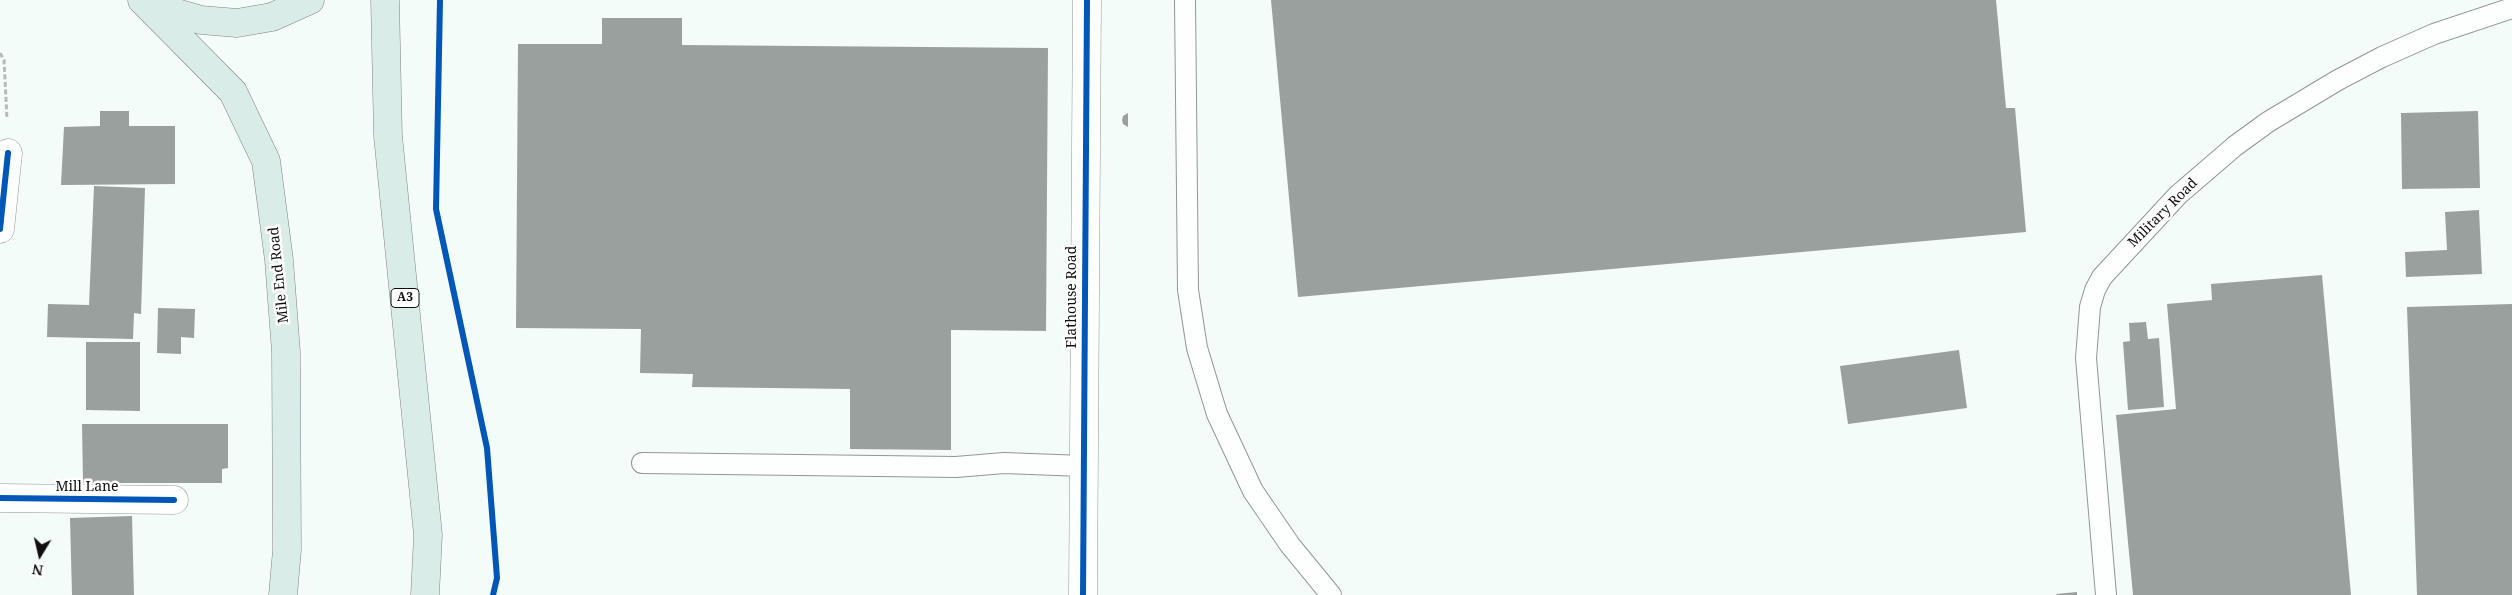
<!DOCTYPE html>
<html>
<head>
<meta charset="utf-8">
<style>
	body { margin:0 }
	#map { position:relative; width:2512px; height:595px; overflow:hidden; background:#f4fcfa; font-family:"Noto Serif",serif }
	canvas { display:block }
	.north { position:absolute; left:15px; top:530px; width:50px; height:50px; -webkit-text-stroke:4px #fff; paint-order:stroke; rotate:189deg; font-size:14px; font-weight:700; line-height:20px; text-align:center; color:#0f0f0f }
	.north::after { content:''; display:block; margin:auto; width:18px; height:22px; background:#0f0f0f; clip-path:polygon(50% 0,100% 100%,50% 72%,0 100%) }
</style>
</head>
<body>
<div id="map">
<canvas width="2512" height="595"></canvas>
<div class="north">N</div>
</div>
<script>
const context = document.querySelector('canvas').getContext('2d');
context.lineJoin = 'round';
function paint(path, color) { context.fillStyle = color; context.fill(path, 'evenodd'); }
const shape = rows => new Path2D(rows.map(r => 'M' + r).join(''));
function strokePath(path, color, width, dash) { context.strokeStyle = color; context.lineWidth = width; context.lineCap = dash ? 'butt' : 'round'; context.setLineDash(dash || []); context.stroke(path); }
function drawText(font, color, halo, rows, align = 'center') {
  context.font = font + ' "Noto Serif",serif'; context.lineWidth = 5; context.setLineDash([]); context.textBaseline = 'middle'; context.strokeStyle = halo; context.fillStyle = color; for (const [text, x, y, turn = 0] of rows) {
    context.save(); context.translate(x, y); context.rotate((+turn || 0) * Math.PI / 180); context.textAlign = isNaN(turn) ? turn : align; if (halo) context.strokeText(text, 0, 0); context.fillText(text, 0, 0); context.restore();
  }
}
const building = shape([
	[1271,0,1996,0,2006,108,2015,108,2026,232,1298,297],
	[602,18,682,18,682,45,1048,48,1046,331,951,330,951,450,850,449,850,389,692,387,693,374,640,373,641,329,516,328,518,44,602,44],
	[100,111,129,111,129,126,175,126,175,184,61,185,64,127,100,126],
	[2478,111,2480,188,2402,189,2401,113],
	[1128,113,1128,127,1123,124,1122,120,1123,116],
	[94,186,145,188,141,314,134,313,133,339,47,337,48,304,89,305],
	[2479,210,2482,274,2406,277,2405,252,2447,250,2445,212],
	[2322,275,2351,595,2133,595,2116,415,2176,409,2167,304,2212,300,2211,284],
	[2512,304,2512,595,2417,595,2407,307],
	[158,308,195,309,194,338,181,337,181,354,157,353],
	[2146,322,2148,339,2159,338,2164,407,2128,410,2123,342,2130,341,2129,323],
	[86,342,140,342,140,411,86,410],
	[1959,350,1967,408,1848,424,1840,366],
	[82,424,228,424,228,468,222,469,222,483,83,483],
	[132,516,134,595,72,595,70,518],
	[2077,592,2077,595,2057,595,2056,594]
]);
const path = shape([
	[0,53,4,60,7,119]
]);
const lane = shape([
	[1185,0,1188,290,1197,348,1217,414,1253,491,1290,545,1331,595],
	[642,463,956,467,1004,463,1083,466],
	[2106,595,2086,358,2090,307,2095,290,2102,277,2178,195,2235,146,2268,122,2338,80,2382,57,2434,34,2512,8]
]);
const street = shape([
	[0,229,8,153],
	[0,498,174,500],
	[1083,595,1087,0]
]);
const primary = shape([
	[142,0,233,92,266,161,279,260,286,352,287,550,283,595],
	[385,0,388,136,428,535,425,595],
	[150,1,166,10,201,20,237,23,272,17,310,0]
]);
const cycleway = shape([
	[440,0,436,209,487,448,497,578,493,595],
	[0,229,8,153],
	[0,498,174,500],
	[1083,595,1087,0]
]);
const shields = [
	[405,298,28]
];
const shieldNames = [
	["A3",405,298]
];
const streetNames = [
	["Military Road",2163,213,-45],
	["Mile End Road",279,275,-96],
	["Flathouse Road",1072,297,-90],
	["Mill Lane",87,487]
];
paint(building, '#99a09d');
strokePath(lane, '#929695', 22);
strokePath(street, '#929695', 29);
strokePath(primary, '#7f8382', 29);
strokePath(path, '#b8b9b9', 3, [5, 2.5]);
strokePath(lane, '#fdfffe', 20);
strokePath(street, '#fdfffe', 28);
strokePath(primary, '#daece7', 28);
strokePath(cycleway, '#0057b8', 6);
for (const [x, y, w] of shields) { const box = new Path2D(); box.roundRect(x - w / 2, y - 9.5, w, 19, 4); context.fillStyle = '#fff'; context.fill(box); strokePath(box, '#0f0f0f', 1); }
drawText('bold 12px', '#0f0f0f', null, shieldNames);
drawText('14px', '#0f0f0f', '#fff', streetNames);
</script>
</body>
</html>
